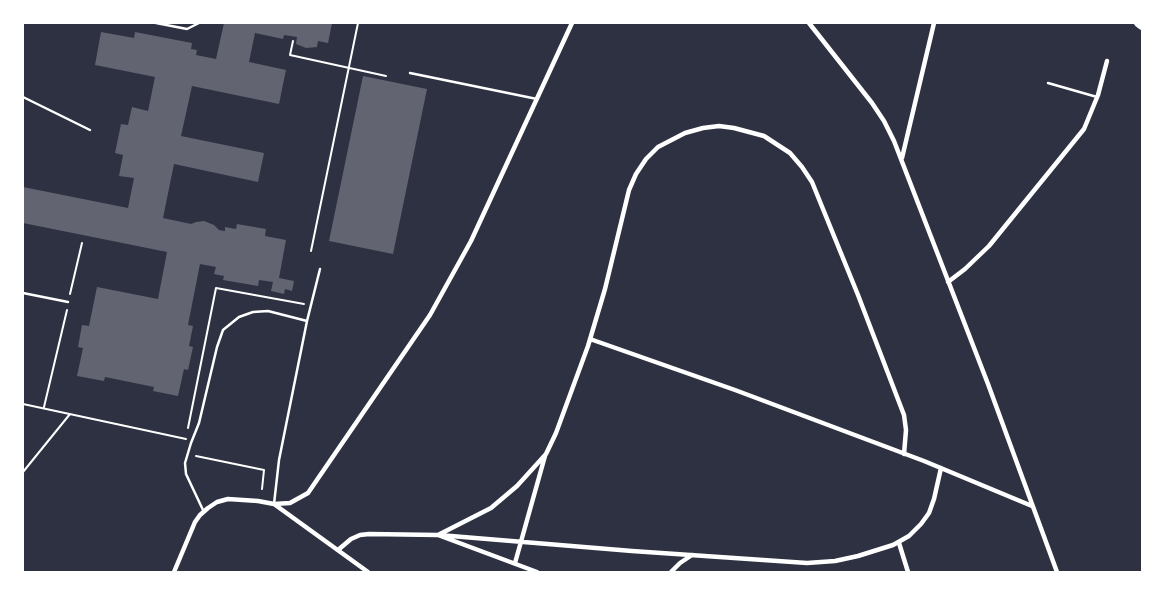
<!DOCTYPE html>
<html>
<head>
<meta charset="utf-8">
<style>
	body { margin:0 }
	#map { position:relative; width:1165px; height:595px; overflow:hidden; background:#2d3142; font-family:Overpass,sans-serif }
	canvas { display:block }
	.frame { position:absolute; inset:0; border:24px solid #fff; pointer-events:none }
</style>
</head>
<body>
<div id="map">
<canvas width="1165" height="595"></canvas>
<div class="frame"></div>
</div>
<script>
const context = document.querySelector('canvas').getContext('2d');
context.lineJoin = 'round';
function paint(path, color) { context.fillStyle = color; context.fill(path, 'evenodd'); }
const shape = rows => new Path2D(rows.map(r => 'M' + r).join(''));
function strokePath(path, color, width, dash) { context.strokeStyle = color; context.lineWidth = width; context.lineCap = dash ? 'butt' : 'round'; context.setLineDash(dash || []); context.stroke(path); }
const building = shape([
	[224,23,332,23,328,43,318,41,317,47,306,48,296,44,297,37,284,35,283,39,255,33,249,62,286,70,279,104,192,86,181,136,264,153,258,182,174,164,163,218,191,224,196,222,204,221,214,225,219,230,225,231,225,227,236,229,237,224,266,229,265,236,286,240,279,278,294,281,292,291,285,289,284,294,271,291,273,282,259,280,258,286,223,280,224,276,214,274,216,267,200,264,188,325,193,326,189,346,193,347,188,370,184,369,178,396,153,391,154,387,105,377,104,381,77,376,83,348,78,347,82,325,89,326,97,287,158,299,167,252,23,223,23,187,128,208,134,178,119,176,123,155,115,153,121,124,128,125,132,107,148,111,155,77,95,65,101,32,134,38,135,32,192,43,191,49,197,50,196,55,216,59],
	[363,76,427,89,393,254,329,241]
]);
const path = shape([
	[293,41,290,55,386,76],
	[311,251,358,23],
	[70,294,82,243],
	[23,404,186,439],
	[44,407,67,310],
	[188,428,216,288,304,304],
	[196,456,264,470,262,489],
	[23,472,70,414]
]);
const service = shape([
	[156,23,187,29,199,23],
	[410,73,537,99],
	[1048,83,1097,97],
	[23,97,90,130],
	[23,293,68,302],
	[274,504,279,460,307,321,320,269],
	[203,510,186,474,185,463,191,443,199,423,217,347,223,330,239,317,253,312,268,311,307,321]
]);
const minor = shape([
	[809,23,872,103,884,121,894,141,988,384,1057,572],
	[902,158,934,23],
	[948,282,965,269,989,246,1084,129,1098,95,1107,61],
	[590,339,735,390,924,461,1032,506],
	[274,504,290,503,308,493,430,315,471,241,572,23],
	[438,535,491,508,517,486,546,454,556,433,588,346,605,289,629,190,636,174,646,159,658,147,685,133,703,128,719,126,734,128,764,136,790,153,802,167,812,182,858,295,904,415,906,430,904,454],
	[439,535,632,551,807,563,835,561,858,556,893,545,909,536,921,524,929,513,934,499,941,468],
	[899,543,908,572],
	[338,550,351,539,360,535,369,534,438,535,537,572],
	[515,563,545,456],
	[174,572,195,522,200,515,208,508,217,502,228,499,258,501,274,504,368,572],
	[671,572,680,563,692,555]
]);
const primary = shape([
	[1138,23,1142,26]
]);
paint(building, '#626471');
strokePath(path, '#fff', 2);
strokePath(service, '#fff', 2.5);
strokePath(minor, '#fff', 4.5);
strokePath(primary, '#fff', 8);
</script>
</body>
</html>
